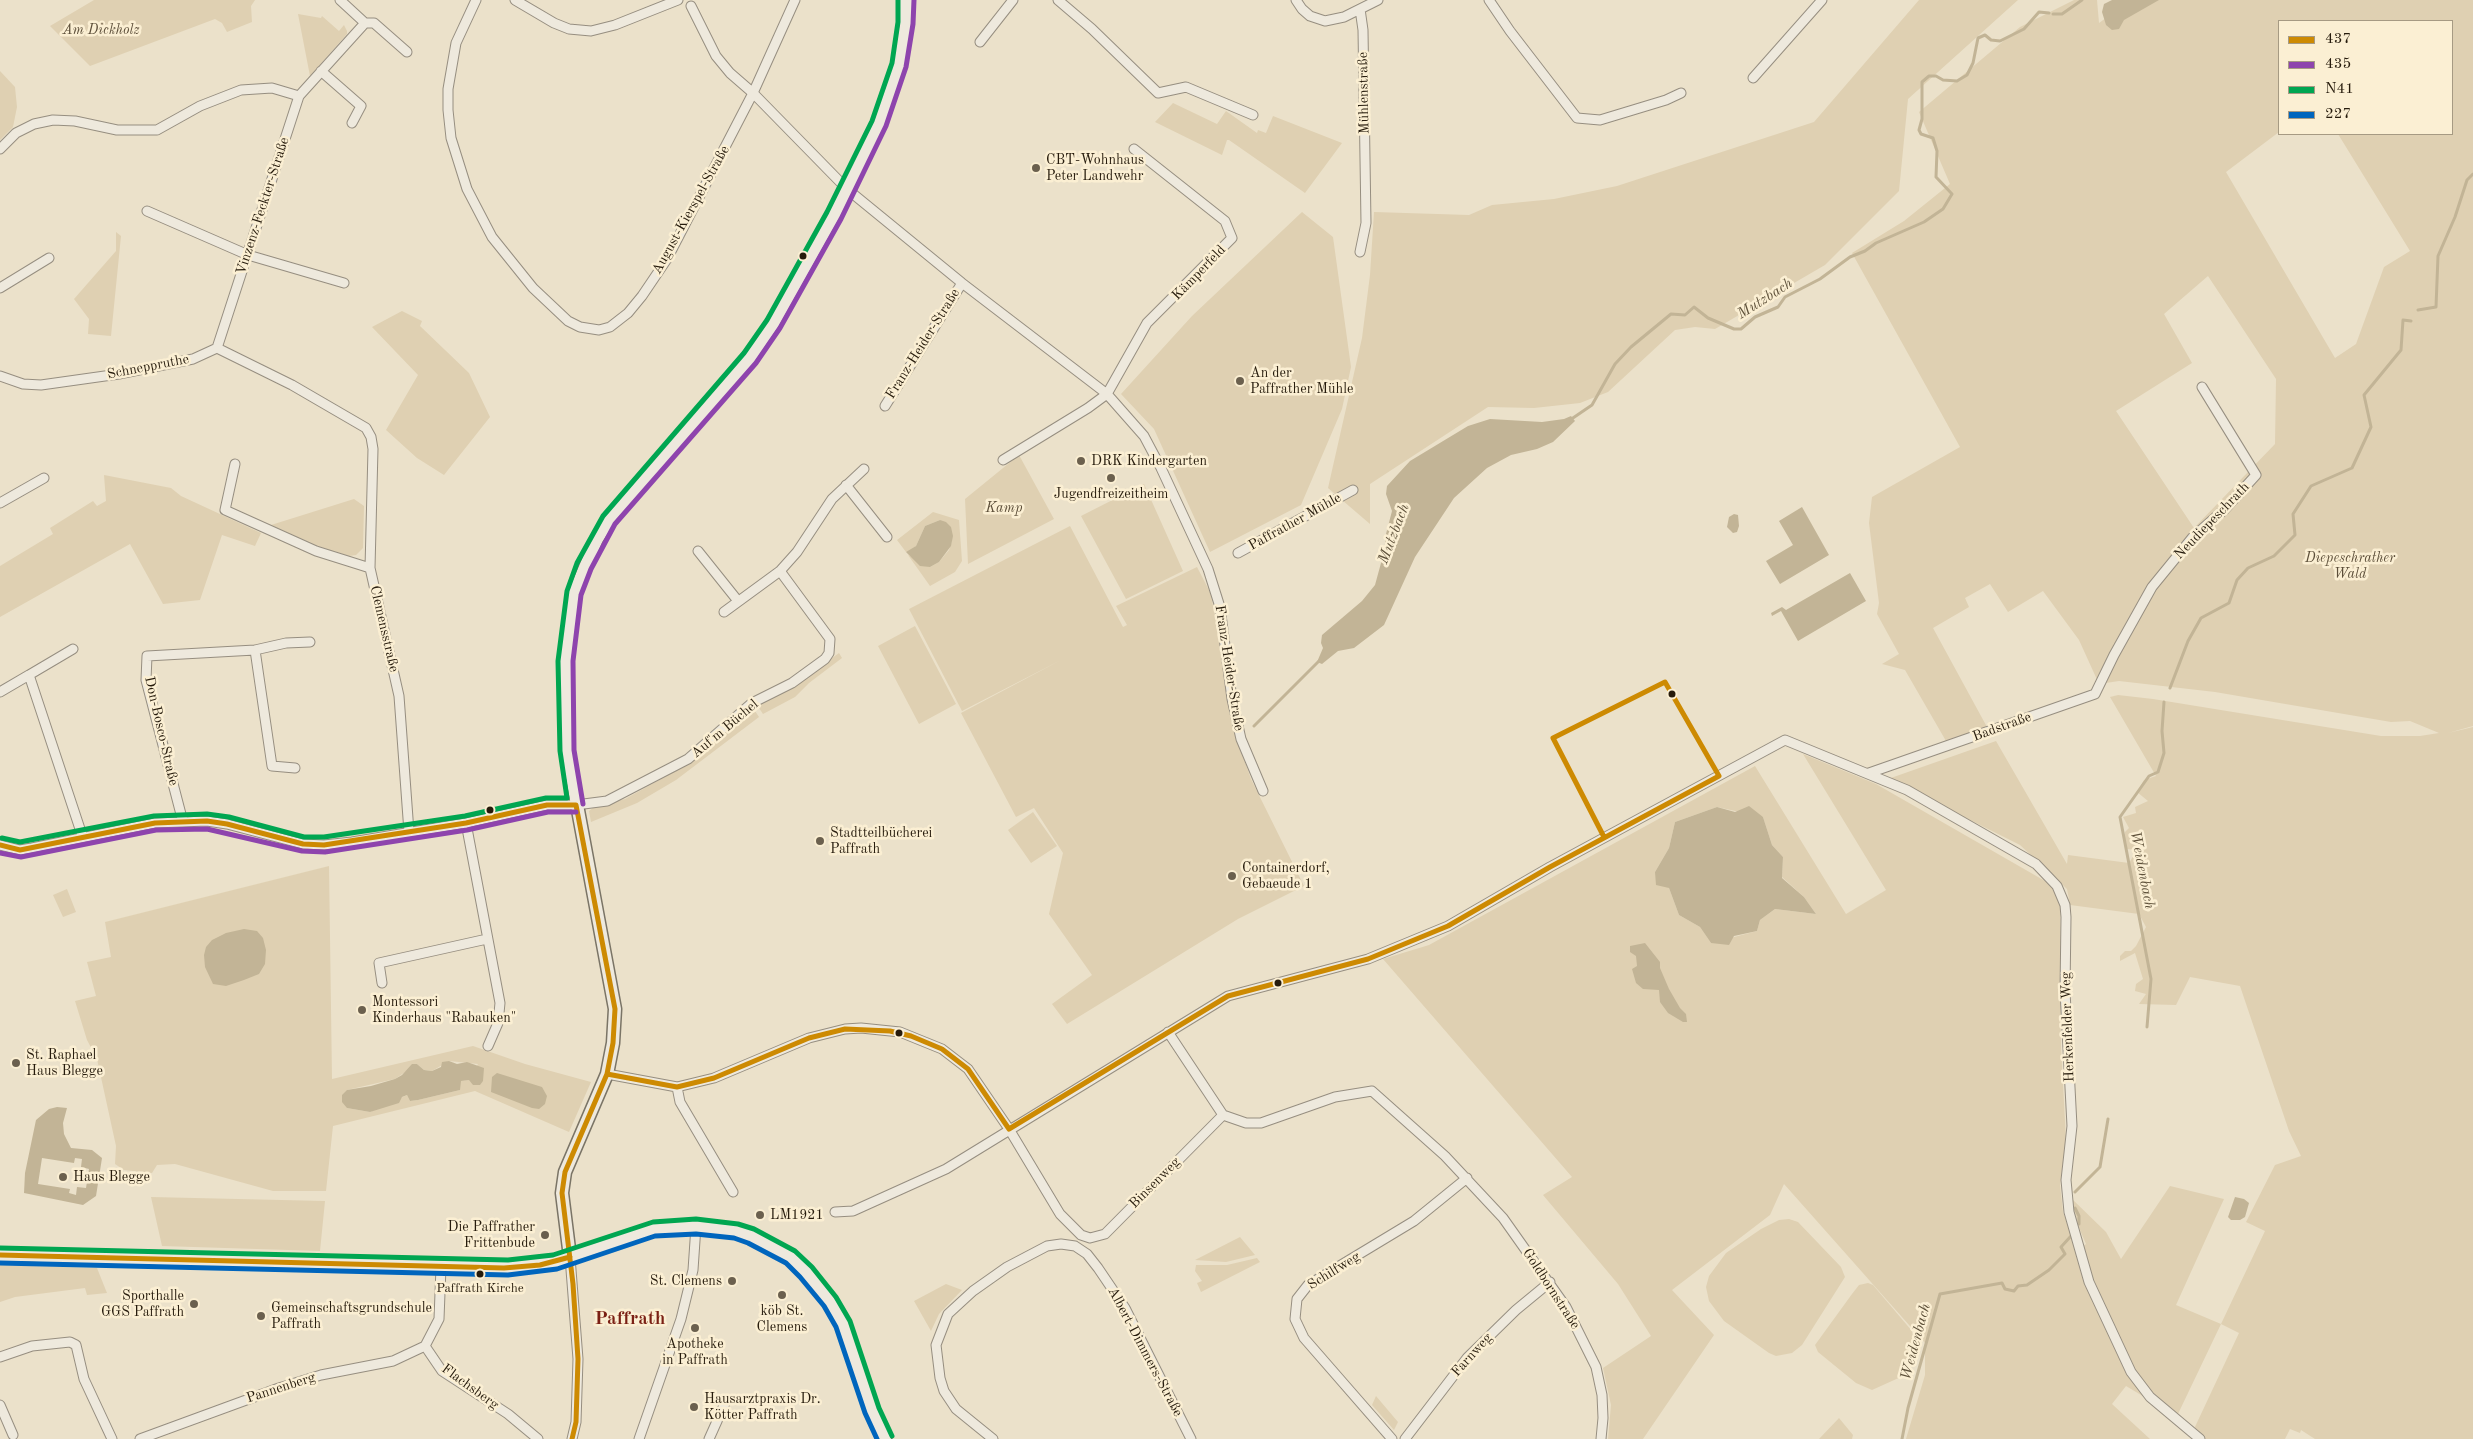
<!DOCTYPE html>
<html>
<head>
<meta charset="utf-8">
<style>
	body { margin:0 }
	#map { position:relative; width:2473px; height:1439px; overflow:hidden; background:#ebe1ca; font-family:"Old Standard TT",serif }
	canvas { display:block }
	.legend { position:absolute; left:2278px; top:20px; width:175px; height:115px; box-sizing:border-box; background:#fbefd3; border:1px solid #a69a83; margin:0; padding:6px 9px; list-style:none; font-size:15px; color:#261b0c }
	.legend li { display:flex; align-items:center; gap:10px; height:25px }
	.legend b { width:25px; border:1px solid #a69a83 }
</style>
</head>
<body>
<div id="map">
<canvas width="2473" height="1439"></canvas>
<ul class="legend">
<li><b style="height:6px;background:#cd8a02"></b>437</li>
<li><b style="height:6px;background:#8e44ad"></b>435</li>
<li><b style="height:6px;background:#00a651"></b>N41</li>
<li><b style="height:6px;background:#0065bd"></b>227</li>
</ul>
</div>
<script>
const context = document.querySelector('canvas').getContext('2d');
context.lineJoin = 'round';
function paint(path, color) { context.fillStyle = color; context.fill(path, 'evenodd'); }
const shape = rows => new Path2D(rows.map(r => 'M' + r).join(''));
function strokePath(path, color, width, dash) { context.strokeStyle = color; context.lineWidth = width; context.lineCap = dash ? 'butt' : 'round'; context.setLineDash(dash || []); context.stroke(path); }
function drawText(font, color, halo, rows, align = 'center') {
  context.font = font + ' "Old Standard TT",serif'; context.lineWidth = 5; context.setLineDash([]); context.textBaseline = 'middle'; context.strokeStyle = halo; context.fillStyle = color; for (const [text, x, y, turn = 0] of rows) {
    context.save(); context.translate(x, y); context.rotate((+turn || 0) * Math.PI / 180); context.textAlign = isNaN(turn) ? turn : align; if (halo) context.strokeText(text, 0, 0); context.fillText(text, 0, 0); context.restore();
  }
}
const green = shape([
	[94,0,255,0,251,6,252,22,227,32,222,23,215,19,90,66,50,26],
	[1919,0,2018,0,1908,99,1899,191,1825,265,1715,329,1695,327,1675,330,1608,392,1580,403,1534,408,1488,407,1370,484,1370,524,1328,488,1362,338,1370,275,1374,212,1469,215,1492,205,1554,199,1617,186,1814,122],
	[2074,0,2097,0,2099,23,2131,0,2473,0,2473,726,2448,733,2473,727,2473,1439,2315,1439,2301,1430,2300,1433,2290,1429,2285,1439,2206,1439,2194,1429,2239,1333,2221,1324,2177,1416,2139,1379,2093,1283,2083,1246,2086,1244,2073,1214,2071,1198,2106,1232,2121,1259,2170,1186,2224,1199,2176,1305,2221,1324,2265,1231,2246,1222,2275,1165,2301,1156,2289,1131,2240,986,2190,977,2176,1005,2139,1004,2146,994,2135,991,2136,984,2143,979,2135,953,2120,961,2120,956,2125,951,2131,951,2136,946,2146,927,2139,914,2070,905,2067,889,2020,845,1888,779,1996,741,2067,864,2068,855,2129,863,2137,850,2127,849,2124,842,2125,832,2129,828,2123,817,2136,813,2135,807,2148,801,2137,792,2144,780,2156,776,2110,697,2118,695,2153,699,2381,736,2420,736,2439,733,2410,721,2391,722,2215,692,2119,681,2099,684,2079,640,2043,591,2008,612,1990,584,1965,598,1969,607,1933,628,1987,727,1946,741,1905,670,1882,664,1899,654,1877,614,1879,603,1869,523,1872,497,1960,447,1852,253,1904,221,1950,184,1919,112,2020,27],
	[2279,21,2452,21,2452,134,2338,134,2410,251,2384,267,2356,344,2335,358,2226,172,2279,132],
	[2208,276,2276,379,2275,444,2194,528,2116,411,2192,363,2164,314],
	[298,14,321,18,322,16,339,31,344,25,347,31,347,34,310,76],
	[0,71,15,87,17,107,13,127,0,140],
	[1173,103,1217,124,1226,111,1257,133,1258,130,1266,133,1273,116,1342,143,1305,193,1229,140,1227,140,1222,155,1155,122],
	[1302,212,1333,237,1351,367,1342,409,1301,505,1210,552,1154,429,1121,394,1192,316],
	[116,232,121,236,111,336,88,334,89,319,74,299,116,251],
	[402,311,422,321,420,326,469,373,490,417,444,475,417,458,386,430,418,375,372,327],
	[1019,455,1054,519,968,564,965,499],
	[104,475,171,488,181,496,261,533,255,546,222,535,200,600,163,604,130,544,0,617,0,566,53,534,50,528,93,501,97,506,106,501],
	[1144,484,1183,571,1126,599,1081,516],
	[354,499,364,506,363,548,356,555,349,556,313,545,271,525],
	[933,512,959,520,962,561,955,572,930,586,908,555,930,567,939,562,949,550,952,541,940,520,925,526,916,546,910,551,906,552,897,540],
	[1070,526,1123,627,1127,625,1116,606,1197,567,1210,592,1217,623,1225,686,1238,742,1251,779,1304,886,1238,919,1067,1024,1052,1004,1092,975,1049,914,1063,853,1034,808,1016,817,961,713,1061,660,962,711,909,609],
	[915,626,956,704,919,724,878,646],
	[839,653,842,658,809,683,795,697,763,714,757,705,792,687],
	[753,708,759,717,676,780,637,803,591,822,589,811,594,807,625,799,688,764],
	[1803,754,1876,784,2052,885,2060,901,2061,1047,2066,1140,2060,1185,2063,1212,2076,1247,2086,1286,2146,1398,2126,1386,2112,1404,2150,1439,1906,1439,1925,1375,1925,1343,1784,1184,1770,1215,1672,1290,1714,1335,1643,1439,1608,1439,1611,1405,1603,1368,1651,1336,1618,1284,1543,1195,1572,1177,1383,959,1429,945,1755,766,1846,914,1886,890],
	[1717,807,1763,817,1772,845,1783,857,1782,877,1804,897,1816,914,1775,909,1760,920,1757,931,1711,943,1700,927,1679,915,1669,888,1655,872,1669,848,1675,822],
	[1033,812,1057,846,1031,863,1008,830],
	[329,866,332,1079,473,1046,525,1064,591,1082,569,1132,475,1091,333,1126,326,1191,273,1191,175,1164,157,1165,152,1173,124,1170,115,1164,116,1146,97,1059,87,1040,75,1001,96,996,87,962,111,957,105,922],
	[449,1061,478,1064,469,1080,460,1081,460,1090,418,1100,410,1101,407,1095,370,1112,347,1108,347,1090,395,1079,417,1064,424,1070,432,1071],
	[67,889,76,912,63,917,53,895],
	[151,1197,325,1201,320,1251,162,1246],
	[1789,1219,1798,1222,1841,1267,1845,1277,1802,1345,1792,1353,1776,1356,1769,1353,1724,1321,1709,1301,1706,1287,1709,1276,1726,1253,1761,1229,1779,1220],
	[1240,1237,1255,1255,1226,1262,1195,1260],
	[1257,1258,1260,1262,1201,1292,1197,1283,1202,1281,1195,1271,1196,1265,1227,1265],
	[0,1265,97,1268,107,1293,87,1295,85,1288,15,1297,0,1302],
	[1868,1283,1873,1285,1912,1331,1915,1346,1912,1362,1903,1376,1872,1390,1856,1383,1818,1352,1815,1345,1852,1294,1859,1285],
	[946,1284,962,1290,939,1314,931,1331,914,1301],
	[1376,1396,1398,1422,1394,1430,1372,1405],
	[1839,1418,1853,1435,1852,1439,1819,1439]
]);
const water = shape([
	[2112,0,2159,0,2124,20,2119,29,2112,30,2106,25,2102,12,2104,4],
	[1571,416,1575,421,1553,442,1537,449,1511,455,1487,468,1454,498,1415,557,1384,625,1354,648,1338,651,1322,664,1317,662,1323,648,1321,643,1322,635,1362,601,1375,585,1384,552,1386,534,1392,511,1386,494,1387,486,1410,461,1468,426,1490,419,1542,422,1564,419],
	[1802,507,1829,555,1780,584,1766,561,1793,545,1779,521],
	[1734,514,1738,515,1739,526,1737,532,1733,533,1727,527,1729,517],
	[940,520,946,522,951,527,953,536,951,546,939,562,930,567,920,566,906,552,916,546,925,526],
	[1850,573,1866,601,1798,641,1781,611,1772,616,1771,613,1782,607,1786,610],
	[1749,806,1763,817,1772,845,1783,857,1782,878,1804,897,1816,914,1775,909,1760,920,1757,931,1734,936,1729,945,1711,943,1700,927,1679,915,1669,888,1656,885,1655,872,1669,848,1675,822,1717,807,1735,812],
	[244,929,257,931,263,938,266,950,265,964,259,974,244,980,226,986,213,984,205,967,204,955,206,947,212,940,226,933],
	[1645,943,1660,962,1660,968,1669,989,1680,1008,1686,1014,1687,1022,1683,1022,1668,1013,1660,1002,1659,990,1643,989,1636,983,1632,969,1637,966,1636,956,1630,952,1630,946],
	[449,1061,457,1064,467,1062,484,1068,483,1081,480,1085,473,1085,469,1080,461,1081,460,1090,418,1100,410,1101,407,1095,402,1097,399,1103,370,1112,347,1108,342,1102,342,1095,347,1090,371,1086,395,1079,402,1075,412,1064,417,1064,424,1070,432,1071,441,1067,442,1062],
	[497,1073,542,1087,547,1096,545,1104,539,1109,532,1108,491,1092,492,1077],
	[57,1107,67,1108,63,1123,64,1134,71,1148,92,1150,102,1158,96,1196,83,1205,24,1193,25,1173,36,1120,49,1109],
	[42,1158,74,1163,75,1158,82,1159,81,1167,89,1169,86,1188,77,1187,76,1195,69,1193,70,1189,38,1184],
	[2235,1197,2244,1199,2249,1203,2245,1217,2240,1220,2231,1220,2228,1217]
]);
const stream = shape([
	[2053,14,2062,14,2082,0],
	[2418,310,2436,307,2438,256,2455,217,2467,180,2473,174],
	[1570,420,1592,405,1615,364,1631,347,1671,314,1685,315,1694,307,1708,318,1734,329,1741,329,1755,317,1778,307,1785,297,1820,279,1850,257,1865,251,1876,243,1924,222,1943,209,1952,194,1936,177,1937,151,1933,138,1921,134,1919,130,1922,119,1922,82,1929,76,1936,76,1943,80,1957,81,1967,75,1973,63,1978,38,1985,35,1991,40,2000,41,2024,29,2039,12,2049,13],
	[2170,688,2188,641,2201,618,2229,603,2237,580,2248,568,2274,556,2295,535,2293,514,2311,486,2352,468,2371,427,2364,395,2401,350,2403,320,2411,321],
	[1254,726,1319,661],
	[2147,1027,2151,979,2120,817,2149,776,2158,772,2164,753,2162,731,2164,702],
	[2075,1192,2100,1167,2108,1119],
	[2075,1208,2079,1216,2079,1224],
	[1902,1439,1908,1408,1940,1294,2002,1283,2005,1289,2014,1291,2018,1286,2027,1285,2049,1270,2065,1254,2061,1247,2071,1236]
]);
const minor = shape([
	[340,0,365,23,374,23,407,52],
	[476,0,456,43,448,89,448,110,451,138,467,189,492,237,533,288,568,321,580,327,599,330,610,327,628,313,642,296,667,259,753,93,795,0],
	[515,0,554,23,569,29,591,31,615,25,678,0],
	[1058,0,1092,29,1158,93,1186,87,1253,115],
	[1296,0,1302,9,1310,16,1325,21,1344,17,1378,0],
	[1489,0,1510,31,1577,118,1600,120,1666,100,1681,93],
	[691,6,716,56,730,73,753,93,847,189,962,283,1107,394,1144,436,1161,468,1208,569,1220,607,1232,699,1241,739,1263,791],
	[980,42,1013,0],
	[321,71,361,106,352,123],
	[1753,78,1822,0],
	[0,149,16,133,34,124,53,120,75,121,117,130,157,130,200,106,241,90,272,88,299,96],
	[147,211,248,255,344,283],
	[1360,252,1366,223,1363,30,1360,9],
	[0,288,49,258],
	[217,348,299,96,365,23],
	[0,376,23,384,41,385,119,374,193,359,217,348,292,385,366,428,371,437,373,449,370,568,399,696,409,832],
	[885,406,962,283],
	[1003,460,1088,408,1107,394,1147,323,1232,238,1225,221,1134,149],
	[235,464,225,510,316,551,370,568],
	[846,485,887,537],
	[0,503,44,478],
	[698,551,738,601],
	[1238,553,1353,490],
	[780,571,797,552,832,499,864,469],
	[255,650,272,766,295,768],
	[29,675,73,649],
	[0,692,29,675,83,838],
	[1869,773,2095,694,2114,655,2152,587,2192,538,2225,509,2256,475,2202,387],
	[183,822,146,680,147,656,255,650,286,643,310,642],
	[466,823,500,1003,498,1023,488,1046],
	[0,845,20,850,32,848,155,823,207,821,227,824,303,844,324,845,352,842,466,823,547,805,576,805,607,801,688,759,752,703,792,683,825,659,829,653,830,639,780,571,724,612],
	[382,983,379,963,487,939],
	[1168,1032,1223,1115,1246,1123,1261,1123,1335,1097,1372,1091,1445,1156,1503,1218,1566,1307,1596,1367,1602,1395,1603,1418,1601,1439],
	[607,1074,677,1087,714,1078,809,1038,845,1029,861,1028,900,1032,942,1049,968,1069,1009,1129,1060,1214,1081,1235,1090,1238,1105,1234,1223,1115],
	[677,1087,680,1102,733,1192],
	[835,1212,853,1211,946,1169,1228,996,1368,959,1448,926,1550,867,1785,740,1907,790,2036,864,2057,886,2065,905,2066,917,2065,991,2072,1126,2066,1180,2069,1212,2089,1282,2131,1372,2150,1397,2200,1439],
	[570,1257,578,1359,576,1422,572,1439],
	[425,1346,442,1371,508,1414,538,1439],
	[425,1346,439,1319,441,1267],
	[0,1357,32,1346,70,1342,76,1345,84,1379,112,1439],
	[0,1405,13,1435],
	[140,1439,279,1388,321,1375,393,1361,425,1346],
	[639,1439,681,1319,693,1270,696,1226],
	[709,1439,726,1401],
	[993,1439,956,1409,944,1391,940,1378,936,1345,948,1314,973,1291,1007,1267,1047,1246,1061,1244,1075,1246,1087,1254,1098,1268,1125,1308,1191,1439],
	[1392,1439,1304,1338,1295,1319,1297,1299,1308,1285,1414,1221,1467,1178],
	[1405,1439,1467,1358,1516,1310,1550,1282]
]);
const secondary = shape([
	[0,1255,508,1268,555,1262,654,1229,696,1226,736,1231,751,1236,790,1257,806,1272,830,1302,843,1324,872,1411,885,1439],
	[570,1257,562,1193,565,1172,607,1074,613,1043,615,1009,567,751,565,661,574,593,597,539,609,520,750,358,773,324,834,215,879,124,899,65,906,23,906,0]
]);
const bus1 = shape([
	[0,845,20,850,155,823,207,821,227,824,303,844,324,845,466,823,547,805,576,805,615,1009,613,1043,607,1074,565,1172,562,1193,573,1284,578,1359,576,1422,572,1439],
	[607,1074,677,1087,714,1078,809,1038,845,1029,890,1031,911,1036,942,1049,968,1069,1009,1129],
	[1009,1129,1228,996,1368,959,1448,926,1550,867,1719,776,1665,682,1553,738,1604,837],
	[0,1255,504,1268,540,1265,570,1257]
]);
const bus2 = shape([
	[583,804,574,750,573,661,581,595,591,569,615,524,756,363,780,328,841,219,886,126,906,67,913,24,914,0],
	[0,853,21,857,156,830,207,829,302,851,325,852,467,830,548,812,576,812]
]);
const bus3 = shape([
	[2,838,20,842,154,816,207,814,229,817,304,837,324,837,465,816,546,798,567,798,560,751,558,661,567,591,577,563,603,516,744,353,767,320,827,212,872,121,892,63,898,22,898,0],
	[0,1248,508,1260,553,1255,653,1222,696,1219,738,1224,754,1229,795,1251,812,1267,836,1297,850,1321,879,1408,892,1436]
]);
const bus4 = shape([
	[0,1263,508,1275,557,1269,655,1236,696,1234,734,1238,748,1243,786,1263,800,1277,824,1306,836,1327,865,1413,877,1439]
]);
const markers = [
	[1036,168,5,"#6b604e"],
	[803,256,4.5,"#261b0c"],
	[1240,381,5,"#6b604e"],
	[1081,461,5,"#6b604e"],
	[1111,478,5,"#6b604e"],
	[1672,694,4.5,"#261b0c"],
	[490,810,4.5,"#261b0c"],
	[820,841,5,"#6b604e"],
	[1232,876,5,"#6b604e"],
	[1278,983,4.5,"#261b0c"],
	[362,1010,5,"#6b604e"],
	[899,1033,4.5,"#261b0c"],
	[16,1063,5,"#6b604e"],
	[63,1177,5,"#6b604e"],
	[760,1215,5,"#6b604e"],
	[545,1235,5,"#6b604e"],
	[480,1274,4.5,"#261b0c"],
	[732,1281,5,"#6b604e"],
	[782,1295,5,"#6b604e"],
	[194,1304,5,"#6b604e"],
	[261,1316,5,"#6b604e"],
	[695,1328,5,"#6b604e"],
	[694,1407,5,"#6b604e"]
];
const busNames = [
	["Paffrath Kirche",480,1289]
];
const parkNames = [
	["Am Dickholz",101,30],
	["Kamp",1004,508],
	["Diepeschrather",2350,558],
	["Wald",2350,574]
];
const streetNames = [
	["Mühlenstraße",1364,93,-91],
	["Vinzenz-Feckter-Straße",263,206,-72],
	["August-Kierspel-Straße",691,210,-61],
	["Kämperfeld",1199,273,-46],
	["Franz-Heider-Straße",923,344,-58],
	["Schneppruthe",148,367,-11],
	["Neudiepeschrath",2212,521,-46],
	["Paffrather Mühle",1295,522,-29],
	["Clemensstraße",384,629,77],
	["Franz-Heider-Straße",1229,668,81],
	["Badstraße",2002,727,-20],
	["Auf'm Büchel",725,729,-40],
	["Don-Bosco-Straße",161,731,77],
	["Herkenfelder Weg",2068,1027,-92],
	["Binsenweg",1155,1183,-45],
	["Schilfweg",1334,1271,-32],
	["Goldbornstraße",1551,1289,57],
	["Albert-Dimmers-Straße",1145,1352,62],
	["Farnweg",1472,1355,-48],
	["Flachsberg",470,1387,36],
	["Pannenberg",281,1388,-18]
];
const poiNames = [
	["CBT-Wohnhaus",1046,160],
	["Peter Landwehr",1046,176],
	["An der",1250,373],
	["Paffrather Mühle",1250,389],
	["DRK Kindergarten",1091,461],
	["Jugendfreizeitheim",1111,494,"center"],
	["Stadtteilbücherei",830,833],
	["Paffrath",830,849],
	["Containerdorf,",1242,868],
	["Gebaeude 1",1242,884],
	["Montessori",372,1002],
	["Kinderhaus \"Rabauken\"",372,1018],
	["St. Raphael",26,1055],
	["Haus Blegge",26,1071],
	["Haus Blegge",73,1177],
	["LM1921",770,1215],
	["Die Paffrather",535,1227,"right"],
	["Frittenbude",535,1243,"right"],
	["St. Clemens",722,1281,"right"],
	["Sporthalle",184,1296,"right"],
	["GGS Paffrath",184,1312,"right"],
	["Gemeinschaftsgrundschule",271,1308],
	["Paffrath",271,1324],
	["köb St.",782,1311,"center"],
	["Clemens",782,1327,"center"],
	["Apotheke",695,1344,"center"],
	["in Paffrath",695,1360,"center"],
	["Hausarztpraxis Dr.",704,1399],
	["Kötter Paffrath",704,1415]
];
const waterNames = [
	["Mutzbach",1765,299,-33],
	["Mutzbach",1394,534,-69],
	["Weidenbach",2142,870,79],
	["Weidenbach",1916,1342,-75]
];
const districtNames = [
	["Paffrath",630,1319]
];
paint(green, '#dfd0b2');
paint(water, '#c2b496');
strokePath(stream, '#c2b496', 3);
strokePath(minor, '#968e80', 11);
strokePath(secondary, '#7a7466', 15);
strokePath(minor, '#eee9dd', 9);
strokePath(secondary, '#eee9dd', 12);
strokePath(bus1, '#cd8a02', 5);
strokePath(bus2, '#8e44ad', 5);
strokePath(bus3, '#00a651', 5);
strokePath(bus4, '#0065bd', 5);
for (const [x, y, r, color] of markers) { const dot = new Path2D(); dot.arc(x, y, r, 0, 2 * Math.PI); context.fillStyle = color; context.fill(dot); strokePath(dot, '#fbefd3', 2); }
drawText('13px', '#261b0c', '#fbefd3', busNames);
drawText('italic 14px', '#5b4d38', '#fbefd3', parkNames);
drawText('14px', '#261b0c', '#fbefd3', streetNames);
drawText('14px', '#261b0c', '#fbefd3', poiNames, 'left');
drawText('italic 15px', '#5e513a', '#fbefd3', waterNames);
drawText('bold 19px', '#7a1f14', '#fbefd3', districtNames);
</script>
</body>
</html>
